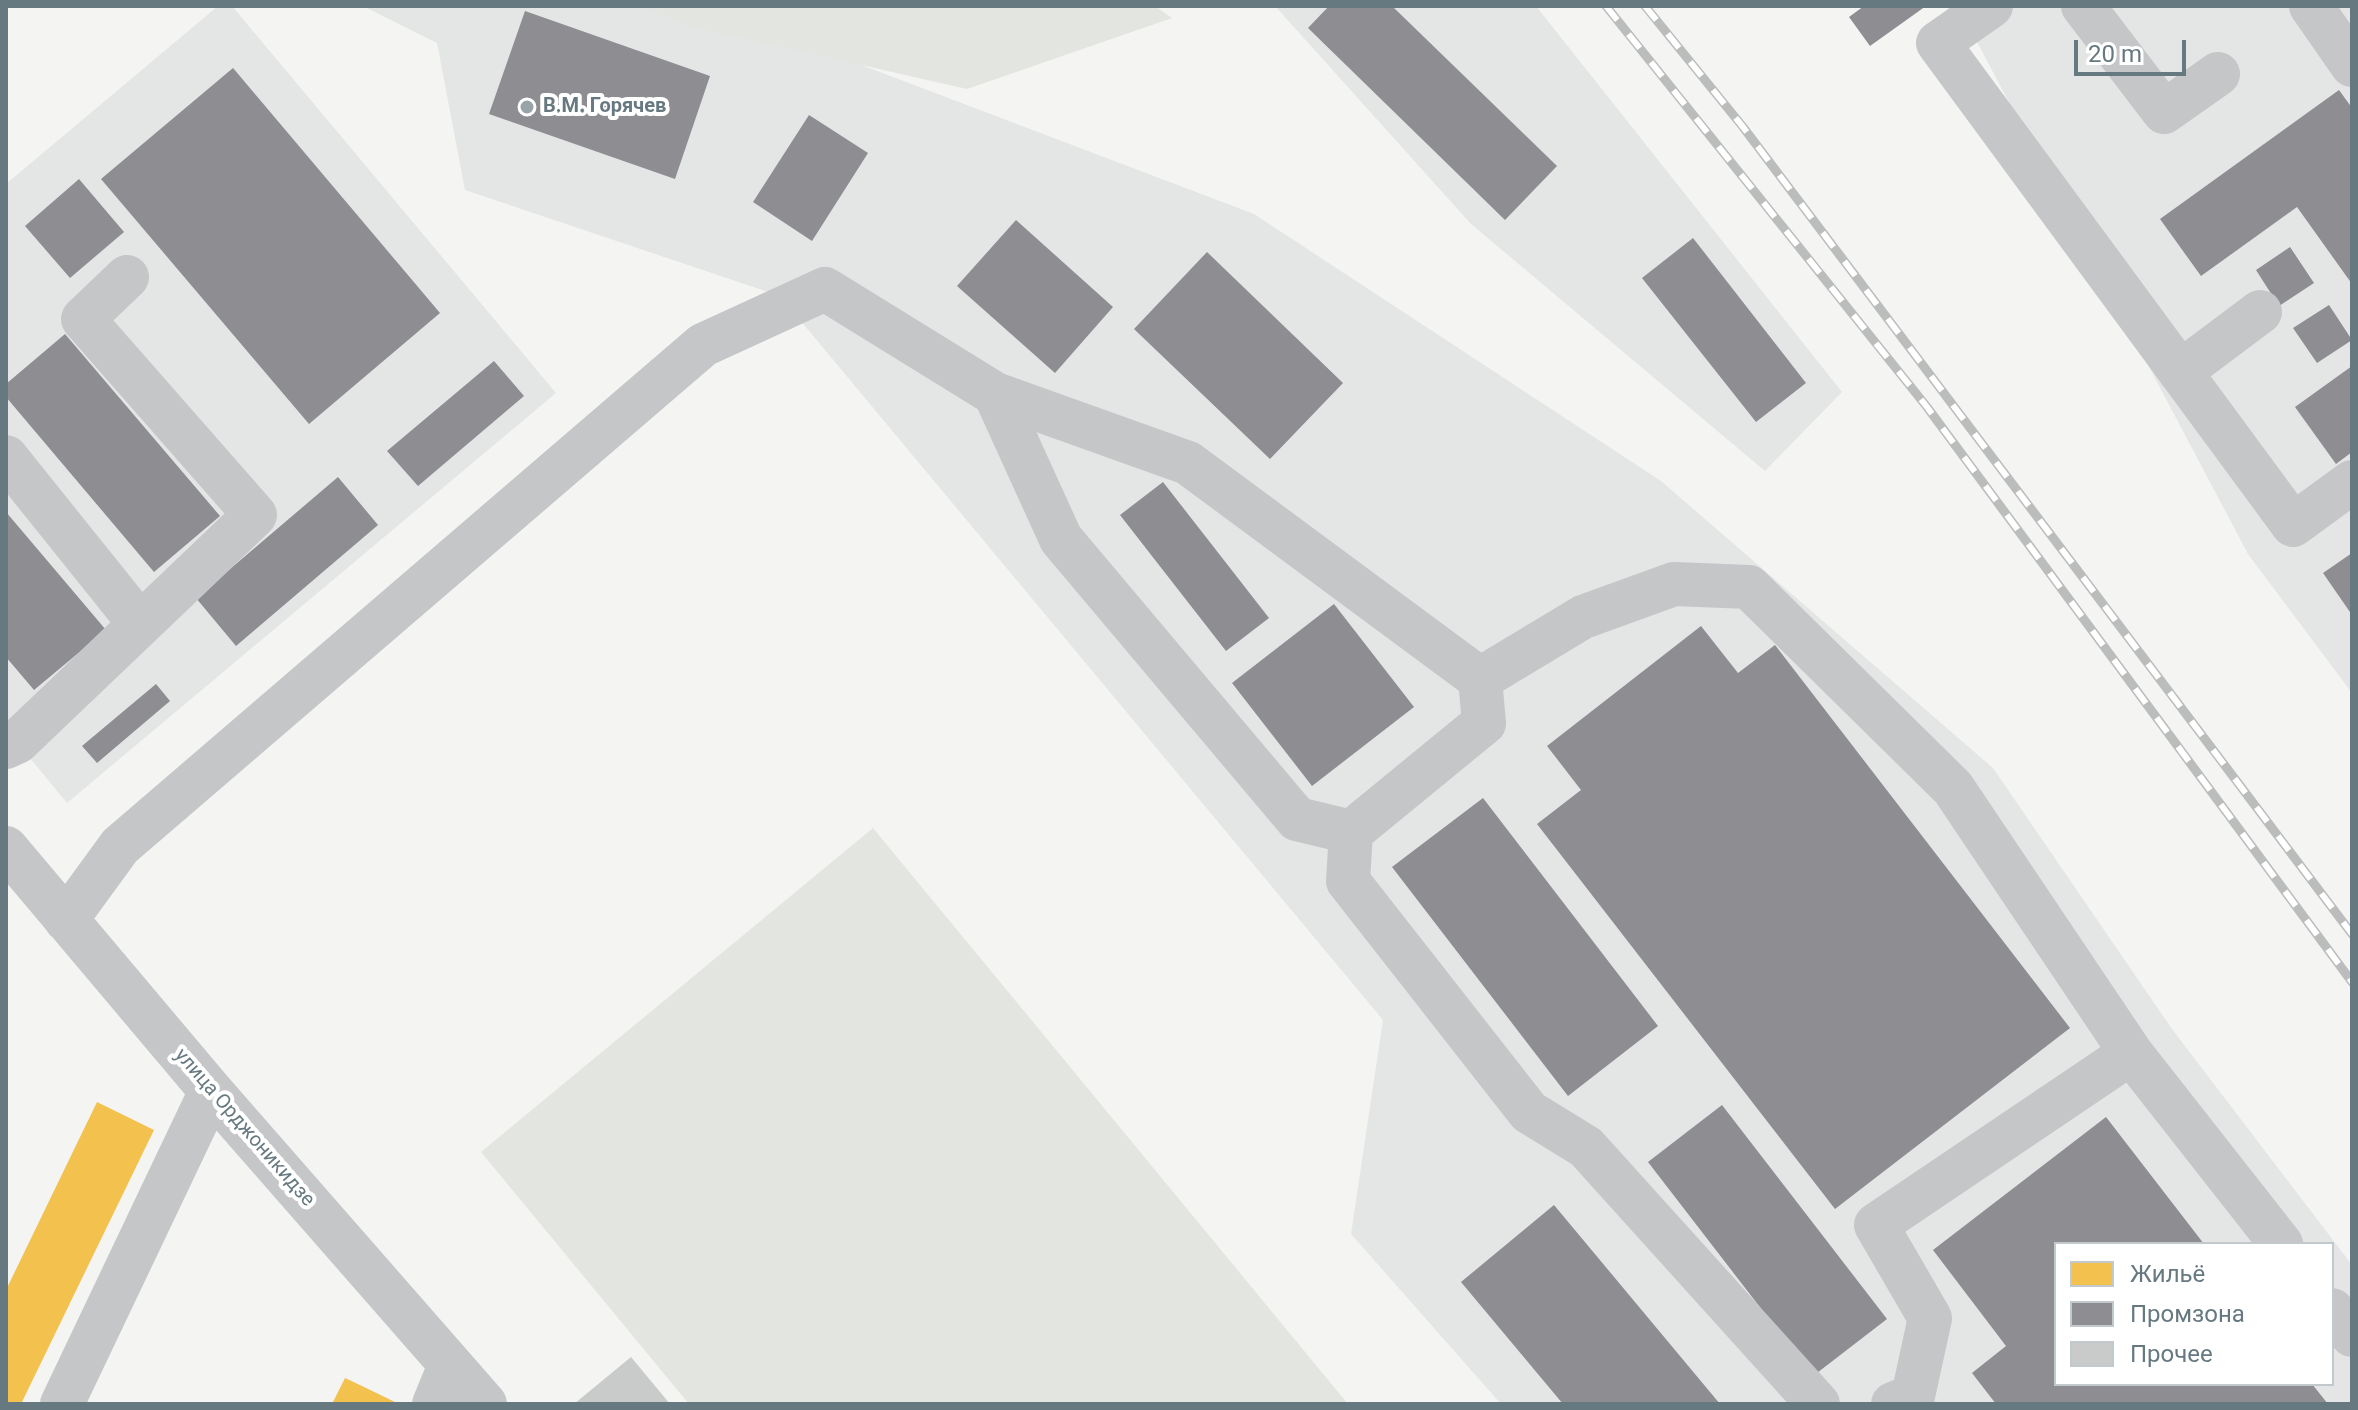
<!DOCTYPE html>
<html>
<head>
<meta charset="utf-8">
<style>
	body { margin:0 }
	#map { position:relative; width:2358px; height:1410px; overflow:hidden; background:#f4f4f3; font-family:Roboto,sans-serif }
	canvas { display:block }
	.frame { position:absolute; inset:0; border:8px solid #677980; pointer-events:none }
	.legend { position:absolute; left:2054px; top:1242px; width:280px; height:144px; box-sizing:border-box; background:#fff; border:2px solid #c2c9cc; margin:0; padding:10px 14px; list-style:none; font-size:24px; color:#677980 }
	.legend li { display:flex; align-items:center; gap:16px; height:40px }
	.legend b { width:40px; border:2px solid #c2c9cc }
	.scale { position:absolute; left:2074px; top:40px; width:112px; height:36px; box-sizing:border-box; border:4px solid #677980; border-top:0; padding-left:10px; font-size:24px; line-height:28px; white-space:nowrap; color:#677980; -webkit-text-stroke:6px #fff; paint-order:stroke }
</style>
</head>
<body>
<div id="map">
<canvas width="2358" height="1410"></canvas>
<div class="frame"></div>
<ul class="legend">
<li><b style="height:22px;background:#f2c14e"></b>Жильё</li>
<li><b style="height:22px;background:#8d8d92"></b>Промзона</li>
<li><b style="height:22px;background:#c9cbcb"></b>Прочее</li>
</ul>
<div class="scale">20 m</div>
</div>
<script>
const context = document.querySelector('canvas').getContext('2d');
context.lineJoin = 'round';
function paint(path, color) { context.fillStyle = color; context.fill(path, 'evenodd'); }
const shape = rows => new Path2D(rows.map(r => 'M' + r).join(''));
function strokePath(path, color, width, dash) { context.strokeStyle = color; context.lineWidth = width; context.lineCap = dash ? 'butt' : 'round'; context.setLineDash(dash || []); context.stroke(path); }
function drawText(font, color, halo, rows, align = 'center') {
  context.font = font + ' Roboto,sans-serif'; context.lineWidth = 8; context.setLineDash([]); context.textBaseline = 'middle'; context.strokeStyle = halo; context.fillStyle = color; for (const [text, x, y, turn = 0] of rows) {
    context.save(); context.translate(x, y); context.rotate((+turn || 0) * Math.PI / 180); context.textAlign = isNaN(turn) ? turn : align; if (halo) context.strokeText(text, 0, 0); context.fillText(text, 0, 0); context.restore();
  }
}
const built = shape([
	[218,6,232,6,556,393,67,803,6,729,6,184],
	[363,6,706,6,1254,214,1661,481,1993,768,2172,1029,2352,1265,2352,1404,1501,1404,1351,1234,1383,1020,780,296,465,190,437,43],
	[2056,1244,2332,1244,2332,1384,2056,1384],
	[1275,6,1536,6,1842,392,1765,471,1471,224],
	[1958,6,2352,6,2352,693,2248,554]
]);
const green = shape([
	[641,6,1155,6,1172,18,967,89,685,25],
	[873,828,1348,1404,689,1404,481,1152]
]);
const homes = shape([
	[97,1102,154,1130,21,1404,6,1404,6,1290],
	[345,1378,362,1386,399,1404,332,1404]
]);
const industry = shape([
	[1329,6,1392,6,1557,166,1505,220,1308,28],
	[1864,6,1926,6,1870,46,1849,17],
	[525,11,710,76,675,179,489,114],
	[233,68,440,313,309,424,101,179],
	[2339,90,2352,108,2352,284,2297,207,2201,276,2160,219],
	[809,115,868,153,812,241,753,202],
	[79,179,124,232,70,278,25,226],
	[1016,220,1113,307,1055,373,957,286],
	[1693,238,1806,383,1756,422,1642,278],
	[2290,247,2314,283,2279,306,2256,270],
	[1207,252,1343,383,1270,459,1134,329],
	[2329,305,2352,340,2317,363,2293,328],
	[65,334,220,516,154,572,6,397,6,384],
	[494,361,524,396,418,486,387,451],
	[2352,366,2352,452,2336,464,2295,407],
	[338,477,378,525,236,646,196,598],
	[1163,482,1269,618,1226,651,1120,515],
	[6,512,106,630,34,690,6,657],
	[2352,553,2352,615,2323,573],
	[1334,604,1414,707,1312,786,1232,683],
	[1701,626,1738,673,1775,645,2070,1028,1835,1209,1537,824,1581,790,1547,746],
	[156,684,170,701,97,763,82,746],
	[1483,798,1658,1026,1568,1096,1392,867],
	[1722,1105,1887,1319,1813,1376,1648,1162],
	[2106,1117,2204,1244,2056,1244,2056,1384,2312,1384,2328,1404,1996,1404,1972,1373,2006,1346,1933,1250],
	[1554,1205,1720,1404,1563,1404,1461,1282]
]);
const building = shape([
	[631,1357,670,1404,574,1404]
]);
const minor = shape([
	[1991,6,1938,43,2293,525,2352,482],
	[2083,6,2164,112,2218,74],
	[2311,6,2352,65],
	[2180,372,2260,312],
	[995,394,1061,539,1297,819,1351,832],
	[6,457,140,624],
	[1480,679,1583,617,1674,584,1749,587,1953,788,2131,1053],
	[6,747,17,742,255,515,83,319,127,277],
	[6,848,211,1091,485,1404],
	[66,920,120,846,703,345,825,289,995,394,1188,463,1480,679,1484,723,1351,832,1348,881,1529,1112,1586,1147,1818,1404],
	[2332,1310,2352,1335],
	[62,1404,211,1091],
	[434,1404,450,1365],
	[1893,1404,1913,1396,1930,1318,1876,1225,2131,1053,2281,1244]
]);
const rail = shape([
	[1606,6,1927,407,2352,982],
	[1645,6,1743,127,2352,934]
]);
const markers = [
	[527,107,8,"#98a4a8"]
];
const poiNames = [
	["В.М. Горячев",543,107]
];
const streetNames = [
	["улица Орджоникидзе",244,1128,49]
];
paint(built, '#e4e5e5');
paint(green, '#e3e5e0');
paint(homes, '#f2c14e');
paint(industry, '#8d8d92');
paint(building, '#c9cbcb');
strokePath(minor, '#c4c6c7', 44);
strokePath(rail, '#bbbdbd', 9);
strokePath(rail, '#fff', 6, [18]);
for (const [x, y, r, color] of markers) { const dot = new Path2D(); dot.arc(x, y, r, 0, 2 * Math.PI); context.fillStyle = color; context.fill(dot); strokePath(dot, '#fff', 3); }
drawText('bold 20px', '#677980', '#fff', poiNames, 'left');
drawText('20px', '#677980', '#fff', streetNames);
</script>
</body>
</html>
